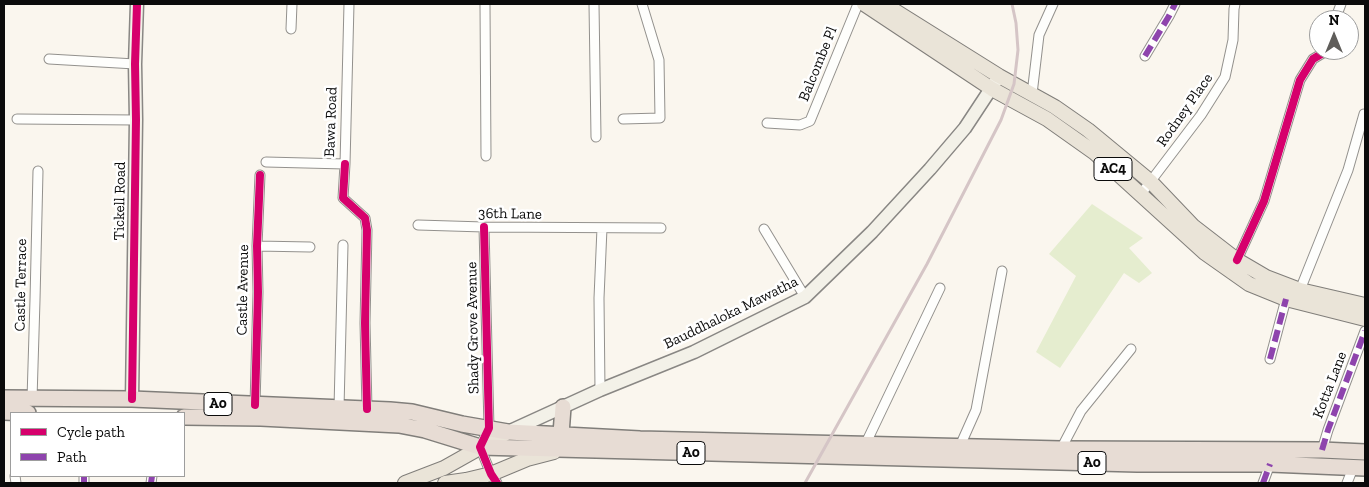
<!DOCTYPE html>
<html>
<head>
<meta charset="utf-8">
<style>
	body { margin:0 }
	#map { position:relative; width:1369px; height:487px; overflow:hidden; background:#faf6ee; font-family:"Zilla Slab",serif }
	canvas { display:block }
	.frame { position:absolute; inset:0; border:5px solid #0b0b0b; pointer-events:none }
	.legend { position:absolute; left:10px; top:412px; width:175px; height:65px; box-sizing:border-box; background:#fff; border:1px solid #9d9d9d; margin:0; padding:6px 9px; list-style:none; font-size:15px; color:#0b0b0b }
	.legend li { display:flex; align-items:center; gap:10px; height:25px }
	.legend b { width:25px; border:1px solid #9d9d9d }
	.north { position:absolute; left:1309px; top:10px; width:50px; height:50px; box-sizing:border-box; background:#fff; border:1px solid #9d9d9d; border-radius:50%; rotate:0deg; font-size:14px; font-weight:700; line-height:20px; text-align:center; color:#0b0b0b }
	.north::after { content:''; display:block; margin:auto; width:18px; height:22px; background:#5f5d5a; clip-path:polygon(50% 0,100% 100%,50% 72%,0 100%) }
</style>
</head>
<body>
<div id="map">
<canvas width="1369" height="487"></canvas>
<div class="frame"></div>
<ul class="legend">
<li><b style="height:6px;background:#d6006c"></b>Cycle path</li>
<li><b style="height:6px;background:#8e44ad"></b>Path</li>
</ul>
<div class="north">N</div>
</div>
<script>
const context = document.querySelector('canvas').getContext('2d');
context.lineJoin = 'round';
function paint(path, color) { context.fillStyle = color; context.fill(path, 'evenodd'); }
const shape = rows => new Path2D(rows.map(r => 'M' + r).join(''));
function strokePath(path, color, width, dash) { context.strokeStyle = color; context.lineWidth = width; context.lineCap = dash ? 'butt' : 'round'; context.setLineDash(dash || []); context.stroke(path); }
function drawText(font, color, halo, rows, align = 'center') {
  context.font = font + ' "Zilla Slab",serif'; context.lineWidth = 5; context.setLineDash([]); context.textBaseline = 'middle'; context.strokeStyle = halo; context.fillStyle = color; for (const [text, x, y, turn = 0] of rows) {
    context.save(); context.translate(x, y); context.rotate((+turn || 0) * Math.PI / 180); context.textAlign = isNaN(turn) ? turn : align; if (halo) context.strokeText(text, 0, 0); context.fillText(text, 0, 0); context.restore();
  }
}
const green = shape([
	[1092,204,1143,238,1129,248,1152,273,1139,283,1124,273,1060,368,1036,352,1076,276,1049,254]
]);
const street = shape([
	[485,4,486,156],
	[594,4,596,137],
	[1338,20,1338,12,1341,4],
	[291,29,292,4],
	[1145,56,1169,16,1175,4],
	[49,59,135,64],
	[1032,94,1039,35,1053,4],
	[17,119,136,120],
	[623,119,660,118,659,60,642,4],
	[767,123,800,125,810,121,858,4],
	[266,162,345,164,349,4],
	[345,164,343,198,365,218,367,230,365,323,367,409],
	[1141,194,1201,115,1225,77,1233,40,1234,9,1235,4],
	[418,225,484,227,661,228],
	[484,227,489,428,480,447,491,474,497,483],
	[764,229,805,297],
	[257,246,310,247],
	[1237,260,1264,201,1300,80,1313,59,1328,50],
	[1300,290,1348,170,1364,114,1365,114],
	[1270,359,1286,299],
	[600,390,599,298,602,228],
	[32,399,35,300,38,171],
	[255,405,258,292,257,246,260,175],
	[339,408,343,245],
	[865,445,940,288],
	[960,446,976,410,1002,271],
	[1061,449,1081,411,1131,349],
	[1322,450,1328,430,1365,331],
	[15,476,16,483],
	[84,483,84,476],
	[151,483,152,476],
	[1263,483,1270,464],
	[1347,483,1353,468]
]);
const secondary = shape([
	[132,399,136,120,135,64,137,4],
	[508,432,600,390,694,352,805,297,872,232,930,169,965,128,996,81]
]);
const primary = shape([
	[864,4,992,89,1047,119,1095,153,1205,253,1249,284,1286,299,1365,319],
	[884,4,999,76,1055,107,1088,130,1151,182,1193,226,1237,260,1266,277,1300,290,1365,305],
	[405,483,444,468,508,432],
	[445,483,466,480,491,474,527,459,554,452]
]);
const highway = shape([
	[4,398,132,399,390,410,412,412,462,424,508,432,640,439,1061,449,1322,450,1365,452],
	[4,412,28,413],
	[184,417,261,418,399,425,425,430,480,447,1137,464,1270,464,1365,468],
	[561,434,563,407]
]);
const rail = shape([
	[805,483,927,264,1001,120,1014,84,1018,50,1016,23,1012,4]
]);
const quiet = shape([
	[1145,56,1169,16,1175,4],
	[1270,359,1286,299],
	[1322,450,1328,430,1365,331],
	[84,483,84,476],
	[151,483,152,476],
	[1263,483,1270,464]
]);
const cycleway = shape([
	[345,164,343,198,365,218,367,230,365,323,367,409],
	[484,227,489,428,480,447,491,474,497,483],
	[1237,260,1264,201,1300,80,1313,59,1328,50],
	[132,399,136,120,135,64,137,4],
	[255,405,258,292,257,246,260,175]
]);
const shields = [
	[1113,169,38],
	[218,404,28],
	[691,453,28],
	[1092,463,28]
];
const shieldNames = [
	["AC4",1113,169],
	["A0",218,404],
	["A0",691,453],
	["A0",1092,463]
];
const streetNames = [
	["Balcombe Pl",818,64,-68],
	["Rodney Place",1185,110,-55],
	["Bawa Road",331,122,-88],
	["Tickell Road",120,201,-89],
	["36th Lane",510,214,1],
	["Castle Terrace",21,285,-89],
	["Castle Avenue",243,290,-89],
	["Bauddhaloka Mawatha",731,313,-26],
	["Shady Grove Avenue",473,328,-91],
	["Kotta Lane",1330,385,-69]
];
paint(green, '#e5edcf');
strokePath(street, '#93918d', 11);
strokePath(secondary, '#898784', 15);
strokePath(primary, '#807e7a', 16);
strokePath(highway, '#807e7a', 18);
strokePath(street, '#fefefc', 9);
strokePath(secondary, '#f3f1e8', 12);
strokePath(primary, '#eae4d8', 14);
strokePath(highway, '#e7dcd4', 15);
strokePath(rail, '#d5c5c6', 3);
strokePath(quiet, '#8e44ad', 6, [12, 6]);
strokePath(cycleway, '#d6006c', 8);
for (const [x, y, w] of shields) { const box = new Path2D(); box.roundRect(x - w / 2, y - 11.5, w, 23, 4); context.fillStyle = '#fff'; context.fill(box); strokePath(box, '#0b0b0b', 1); }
drawText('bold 14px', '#0b0b0b', null, shieldNames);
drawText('15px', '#0b0b0b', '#fff', streetNames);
</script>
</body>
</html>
